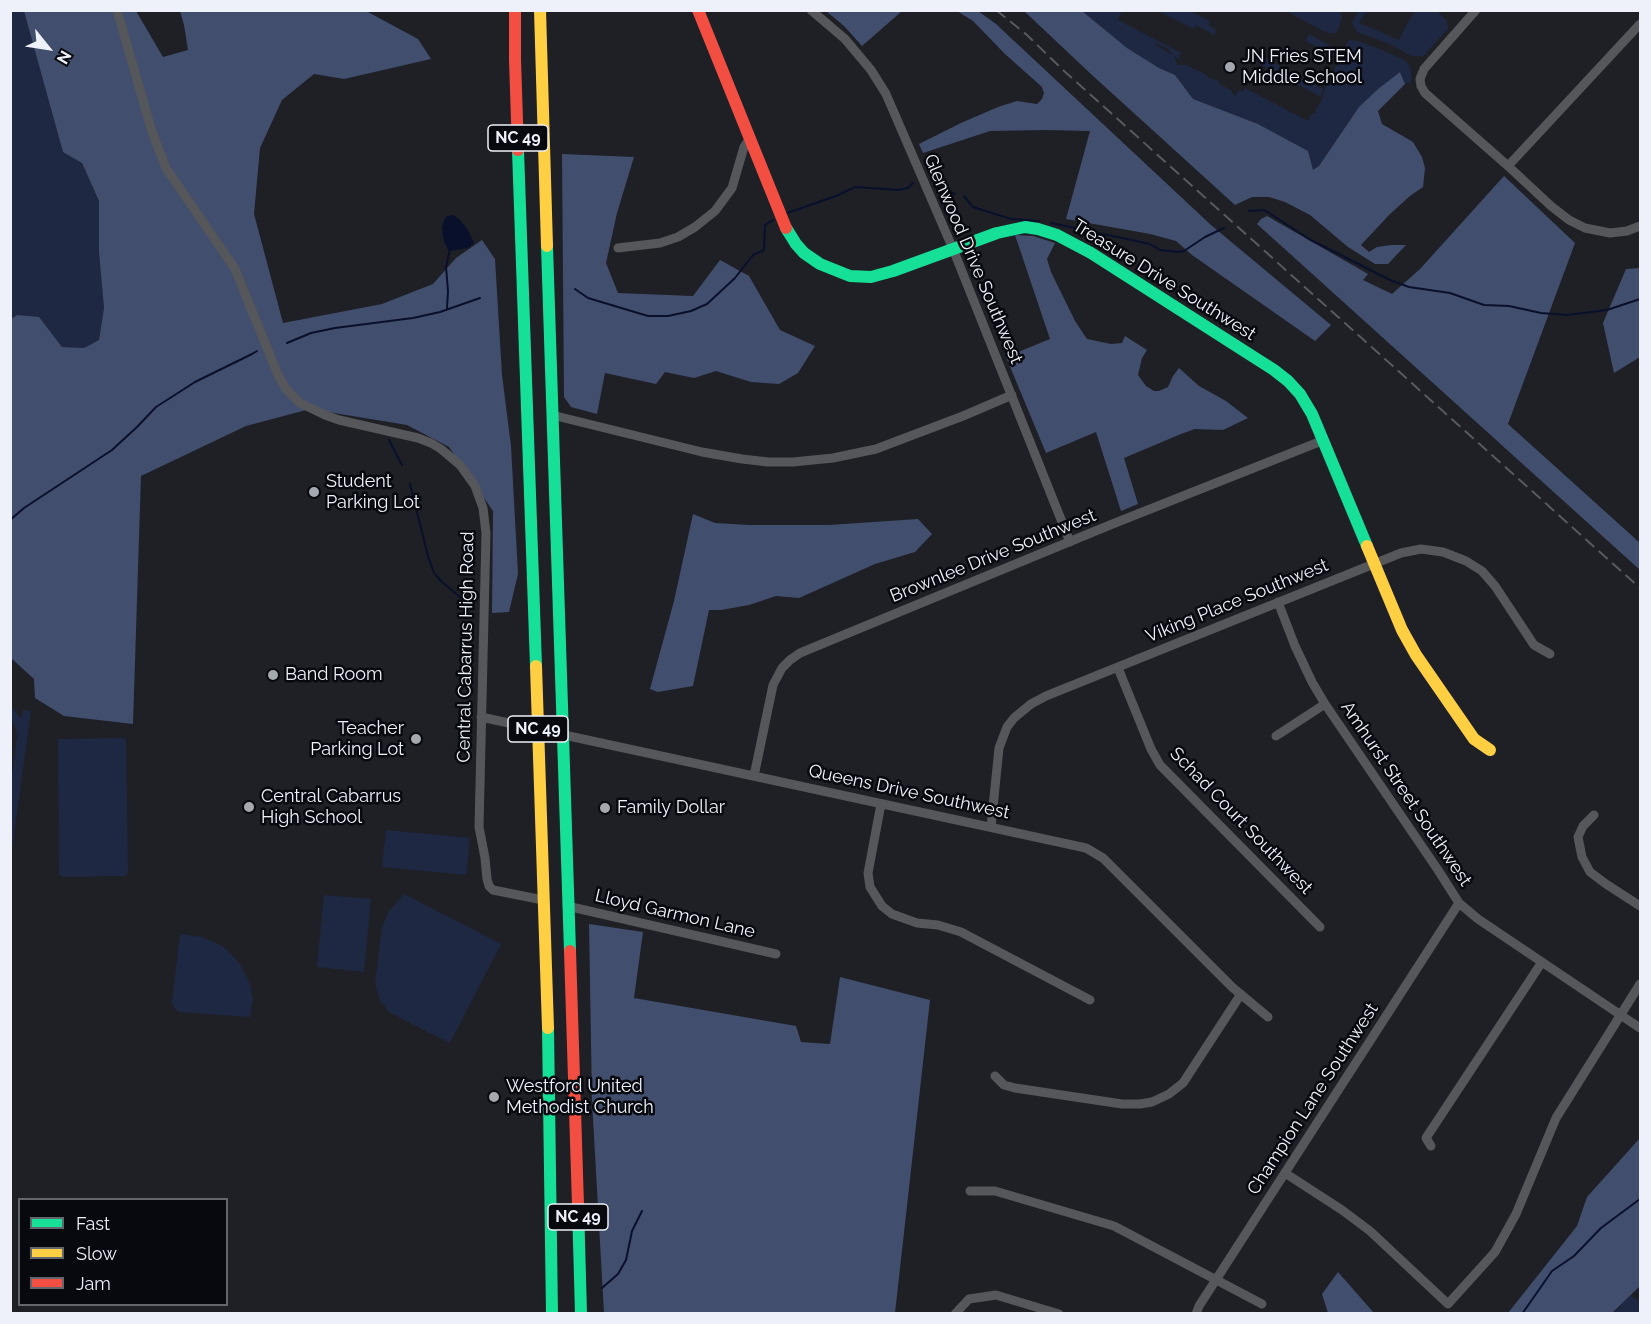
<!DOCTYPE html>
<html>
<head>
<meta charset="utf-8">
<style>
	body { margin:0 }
	#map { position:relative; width:1651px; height:1324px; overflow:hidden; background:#1e2026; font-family:Raleway,sans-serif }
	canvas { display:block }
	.frame { position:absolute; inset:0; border:12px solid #eef1f9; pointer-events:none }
	.legend { position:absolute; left:18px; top:1198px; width:210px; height:108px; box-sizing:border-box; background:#07090e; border:2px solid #63666c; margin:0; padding:8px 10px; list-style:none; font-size:18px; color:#eef1f9 }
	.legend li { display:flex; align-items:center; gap:12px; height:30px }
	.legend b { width:30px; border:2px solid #63666c }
	.north { position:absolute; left:18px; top:18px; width:60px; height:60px; -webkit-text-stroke:4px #07090e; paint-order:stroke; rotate:120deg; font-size:16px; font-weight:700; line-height:24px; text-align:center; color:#eef1f9 }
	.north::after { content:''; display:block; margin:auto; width:21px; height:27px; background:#eef1f9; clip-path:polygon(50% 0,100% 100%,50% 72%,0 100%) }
</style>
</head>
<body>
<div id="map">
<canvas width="1651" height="1324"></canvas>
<div class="frame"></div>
<ul class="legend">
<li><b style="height:8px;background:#16e098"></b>Fast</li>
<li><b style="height:8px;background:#ffcf43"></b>Slow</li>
<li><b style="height:8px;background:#f24e42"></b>Jam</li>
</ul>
<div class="north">N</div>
</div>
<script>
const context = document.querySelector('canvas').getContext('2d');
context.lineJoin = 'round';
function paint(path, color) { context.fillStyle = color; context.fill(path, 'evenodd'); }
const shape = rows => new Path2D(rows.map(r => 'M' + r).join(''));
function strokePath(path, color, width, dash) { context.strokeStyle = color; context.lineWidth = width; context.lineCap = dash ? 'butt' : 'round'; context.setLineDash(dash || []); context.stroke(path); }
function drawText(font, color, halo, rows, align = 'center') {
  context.font = font + ' Raleway,sans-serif'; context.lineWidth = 5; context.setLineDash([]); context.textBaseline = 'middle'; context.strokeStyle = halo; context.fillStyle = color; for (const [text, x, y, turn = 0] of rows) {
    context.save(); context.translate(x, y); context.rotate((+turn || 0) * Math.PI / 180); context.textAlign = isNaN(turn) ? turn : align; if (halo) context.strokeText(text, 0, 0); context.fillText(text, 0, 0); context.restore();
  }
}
const green = shape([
	[24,10,63,151,82,163,99,201,99,252,104,308,99,340,84,348,62,347,39,317,17,315,11,319,10,11],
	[1327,10,1331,12,1339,11,1341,13,1342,17,1340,25,1338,30,1335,33,1327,33,1293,15,1288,11],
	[1082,11,1122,11,1118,20,1181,53,1179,58,1187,63,1177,58,1170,52,1170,50,1156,43,1155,44,1174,56,1178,65,1186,65,1205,74,1209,78,1220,81,1219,84,1231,90,1235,96,1239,90,1243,92,1245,88,1308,121,1312,113,1314,114,1323,97,1326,85,1341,58,1341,53,1349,40,1358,41,1382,50,1404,60,1408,64,1411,69,1411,82,1405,84,1400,72,1378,89,1359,107,1319,166,1313,170,1308,151,1258,124,1193,99,1175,75,1159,68,1127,48],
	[1158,11,1190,11,1210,21,1208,25,1217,30,1214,35,1196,25,1194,29],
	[1358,11,1366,11,1359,23,1399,40,1414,11,1437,11,1447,21,1448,29,1424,55,1422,56,1412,56,1387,43,1357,32,1352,23],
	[1309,34,1336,49,1339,54,1338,58,1306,41],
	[1246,48,1323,89,1321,97,1258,63,1260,59,1244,51],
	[11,706,21,719,23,710,31,711,11,856,10,791,17,736,15,726,11,719],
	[126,738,128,873,125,876,63,877,59,874,58,739],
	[386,830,470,838,466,875,382,867],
	[404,894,501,944,450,1043,389,1012,380,1000,375,984,382,927,389,911],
	[324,895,371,899,364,972,317,967],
	[180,934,202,937,222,946,232,955,240,964,250,984,253,1000,250,1017,179,1012,174,1008,172,1002],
	[1630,1295,1640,1302,1640,1313,1613,1314]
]);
const forest = shape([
	[24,11,136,11,163,57,188,50,184,25,180,11,366,11,418,39,431,59,344,79,314,74,282,100,260,148,254,214,283,323,382,304,433,284,456,258,482,240,495,259,502,375,511,446,518,574,509,612,492,613,493,511,449,447,407,425,310,409,246,426,141,476,133,724,64,716,35,698,34,679,11,658,11,319,17,315,39,317,62,347,84,348,99,340,104,308,99,252,99,201,82,163,63,152],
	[826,11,902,11,862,46,844,26],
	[957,11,978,11,996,24,1211,225,1331,325,1315,341,1192,255,1176,241,1150,234,1066,219,1090,131,1046,130,990,131,923,153,919,144,961,123,998,107,1017,101,1037,104,1042,99,1044,93,1042,87,1005,54,973,21],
	[1024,11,1082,11,1127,48,1159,68,1175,75,1193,99,1258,124,1308,151,1313,170,1319,166,1359,107,1378,89,1400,72,1405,84,1378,111,1382,124,1413,142,1422,157,1425,168,1423,187,1410,196,1390,214,1361,245,1369,252,1377,247,1391,245,1406,245,1388,264,1375,264,1348,247,1310,215,1285,202,1269,197,1252,197,1235,205,1092,75],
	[562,154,634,157,617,213,606,263,618,293,693,296,720,260,749,276,780,330,815,346,798,373,779,384,751,382,716,371,694,378,665,372,656,384,605,373,597,414,571,407,564,397],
	[1504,176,1575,243,1508,424,1640,543,1640,570,1257,224,1261,219,1267,216,1368,274,1363,280,1392,294,1420,269],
	[1015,235,1033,236,1055,243,1047,259,1051,272,1075,321,1087,339,1111,344,1122,343,1125,336,1147,350,1142,358,1138,375,1146,386,1154,391,1159,391,1168,387,1173,376,1179,368,1199,386,1226,401,1248,418,1223,430,1195,429,1181,434,1124,458,1138,504,1121,511,1096,432,1046,453,1006,357,1050,339],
	[1640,268,1640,357,1614,373,1603,323,1626,269],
	[693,514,715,523,749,525,829,525,918,519,932,534,915,552,875,564,799,598,776,596,749,605,721,610,709,610,693,686,658,692,650,689,674,601],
	[589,924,643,932,634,998,796,1026,801,1042,830,1044,840,977,930,1000,895,1313,604,1313,592,1101],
	[1640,1138,1640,1286,1612,1313,1508,1313,1577,1226,1587,1197],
	[1338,1272,1374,1313,1328,1313,1322,1294]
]);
const water = shape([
	[453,215,459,219,468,230,474,243,469,248,449,251,444,242,442,228,444,220,447,216]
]);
const stream = shape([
	[949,191,955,194],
	[964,196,973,207,1011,219,1039,221],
	[1249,211,1264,210,1269,213,1309,239,1390,280,1409,287,1450,293,1484,305,1509,306,1541,313,1567,315,1607,310,1640,299],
	[787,213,836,196,855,187,899,190,908,188,913,183],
	[1051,223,1150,244,1160,250,1178,252,1184,251,1205,237,1224,228],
	[575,289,588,298,648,316,668,316,691,311,707,304,735,278,753,255,764,250,765,225,773,220],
	[447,308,448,291,446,267,450,249],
	[287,343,311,333,335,328,413,318,440,312,480,298],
	[389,440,402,465],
	[410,484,428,556,434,573,442,582,474,609],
	[10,520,24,508,112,450,137,427,156,407,195,382,252,354,257,351],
	[602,1288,618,1274,626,1260,632,1231,642,1211],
	[1522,1314,1552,1271,1574,1256,1601,1228,1640,1199]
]);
const street = shape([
	[117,10,152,132,166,168,235,269,278,375,286,389,300,403,325,415,339,420,418,438,431,443,441,449,460,465,475,486,483,508,486,533,479,827,485,858,487,879,489,886,493,890,543,900],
	[811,10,845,39,871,70,886,94,953,249,1070,542],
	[1476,10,1424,69,1420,79,1421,86,1425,93,1508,166,1551,206,1569,220,1585,228,1610,233,1627,231,1640,226],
	[1508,166,1640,24],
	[618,248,660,243,678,237,695,227,715,211,732,188,744,147,750,138],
	[552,415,702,452,742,459,768,462,793,462,833,458,876,449,963,416,1012,395],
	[1278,602,1295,646,1312,682,1325,704,1438,870,1459,903,1478,919,1640,1028],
	[1118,668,1151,749,1160,765,1320,927],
	[481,717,1086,848,1103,858,1232,987,1268,1017],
	[1276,736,1325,704],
	[754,776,773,685,782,668,790,660,800,653,1110,525,1324,440],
	[881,804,868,873,870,887,882,906,892,914,917,923,938,925,961,932,1090,1000],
	[1594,815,1583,826,1578,837,1582,857,1590,872,1606,884,1640,906],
	[991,827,999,748,1007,727,1014,718,1031,704,1046,696,1401,553,1421,549,1443,552,1466,561,1482,571,1495,586,1534,645,1550,654],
	[567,906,776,954],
	[995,1076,1004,1085,1015,1088,1122,1104,1140,1104,1152,1102,1169,1094,1183,1083,1241,994],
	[1431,1146,1426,1138,1542,962],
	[1285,1173,1342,1210,1370,1231,1448,1304,1495,1252,1516,1214,1556,1118,1640,984],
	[970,1191,995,1191,1114,1226,1262,1304],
	[955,1314,969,1299,996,1295,1059,1314],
	[1196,1314,1199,1306,1459,903]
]);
const fast = shape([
	[518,150,536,666],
	[786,228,796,244,804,253,820,264,850,276,871,277,893,271,997,233,1025,227,1038,229,1057,235,1091,253,1274,370,1288,381,1300,394,1312,414,1367,546],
	[547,246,570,951],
	[548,1028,552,1314],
	[578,1205,581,1314]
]);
const slow = shape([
	[540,10,547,246],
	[1367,546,1402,630,1416,655,1474,739,1490,750],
	[536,666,548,1028]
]);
const jam = shape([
	[515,10,515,60,518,150],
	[698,10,786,228],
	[570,951,578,1205]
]);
const rail = shape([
	[996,10,1027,35,1063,70,1640,588]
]);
const markers = [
	[1230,67,6,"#a5a8af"],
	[314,492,6,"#a5a8af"],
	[273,675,6,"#a5a8af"],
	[416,739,6,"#a5a8af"],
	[249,807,6,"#a5a8af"],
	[605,808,6,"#a5a8af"],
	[494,1097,6,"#a5a8af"]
];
const shields = [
	[518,138,60],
	[538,729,60],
	[578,1217,60]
];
const shieldNames = [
	["NC 49",518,138],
	["NC 49",538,729],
	["NC 49",578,1217]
];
const poiNames = [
	["JN Fries STEM",1242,57],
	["Middle School",1242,78],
	["Student",326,482],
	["Parking Lot",326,503],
	["Band Room",285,675],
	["Teacher",404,729,"right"],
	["Parking Lot",404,750,"right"],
	["Central Cabarrus",261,797],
	["High School",261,818],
	["Family Dollar",617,808],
	["Westford United",506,1087],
	["Methodist Church",506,1108]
];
const streetNames = [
	["Glenwood Drive Southwest",973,259,67],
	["Treasure Drive Southwest",1164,280,32],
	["Brownlee Drive Southwest",993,556,-22],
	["Viking Place Southwest",1237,601,-22],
	["Central Cabarrus High Road",466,647,-89],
	["Queens Drive Southwest",909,792,12],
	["Amhurst Street Southwest",1406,794,56],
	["Schad Court Southwest",1241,821,46],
	["Lloyd Garmon Lane",675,914,13],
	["Champion Lane Southwest",1313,1099,-57]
];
paint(green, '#1f2843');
paint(forest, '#424e6d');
paint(water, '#09102b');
strokePath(stream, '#09102b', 2);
strokePath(street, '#56575a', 9);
strokePath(fast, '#16e098', 12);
strokePath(slow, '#ffcf43', 12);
strokePath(jam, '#f24e42', 12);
strokePath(rail, '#585a5d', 2, [12, 6]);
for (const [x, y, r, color] of markers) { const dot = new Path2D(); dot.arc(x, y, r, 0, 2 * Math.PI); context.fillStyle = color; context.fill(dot); strokePath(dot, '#07090e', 2); }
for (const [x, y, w] of shields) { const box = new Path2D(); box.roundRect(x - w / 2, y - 13, w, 26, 4.5); context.fillStyle = '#07090e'; context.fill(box); strokePath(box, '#eef1f9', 1.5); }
drawText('bold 16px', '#eef1f9', null, shieldNames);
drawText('18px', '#eef1f9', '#07090e', poiNames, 'left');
drawText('18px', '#eef1f9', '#07090e', streetNames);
</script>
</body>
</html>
